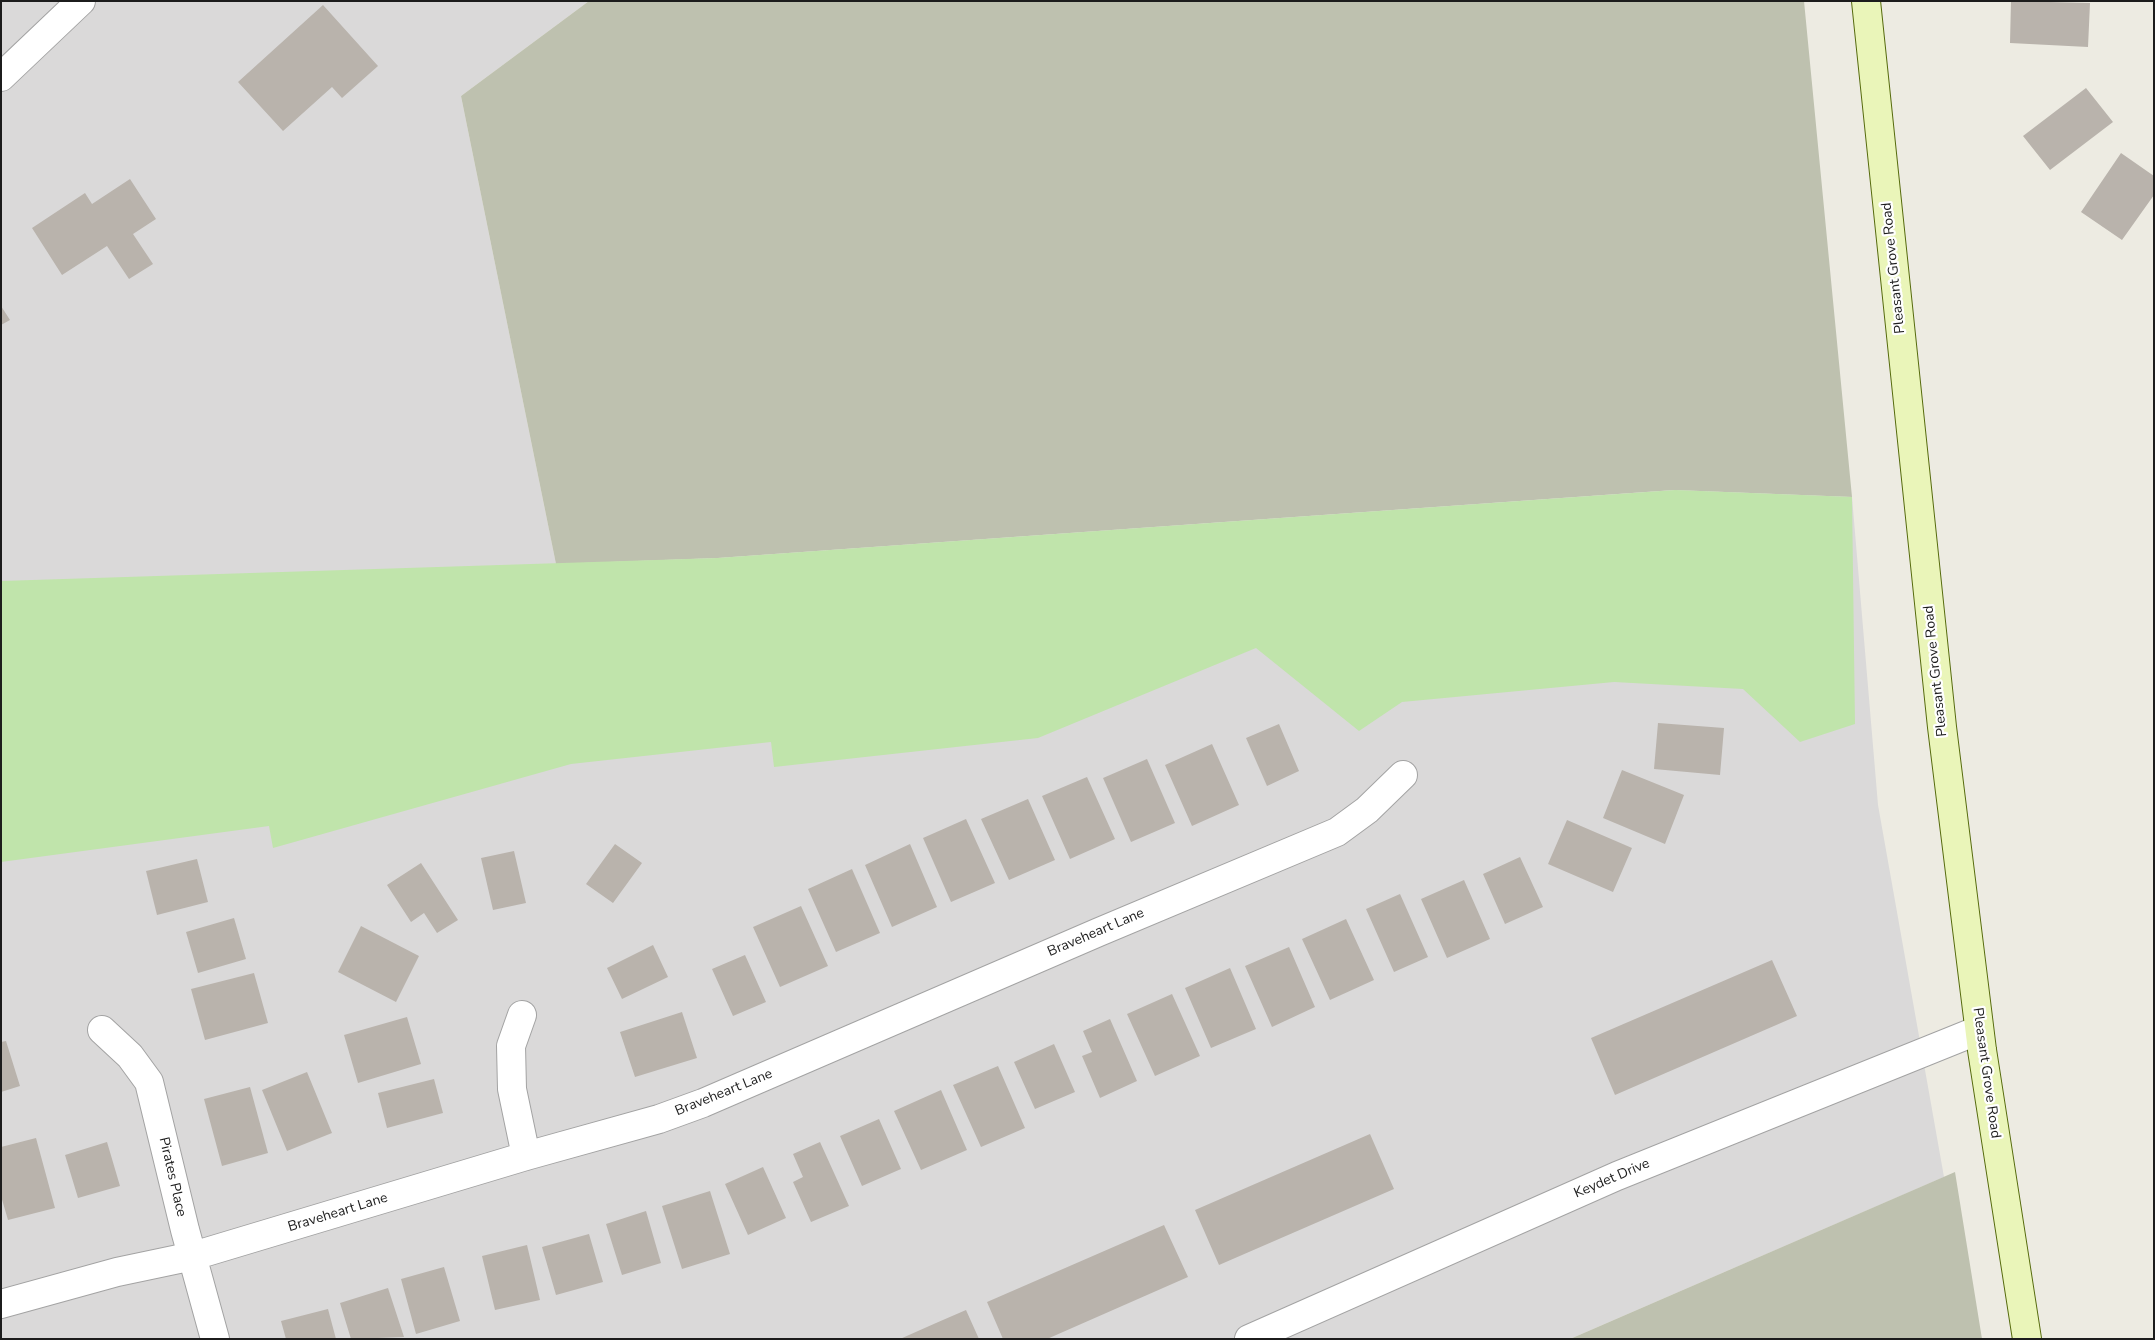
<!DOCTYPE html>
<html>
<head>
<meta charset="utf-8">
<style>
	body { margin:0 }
	#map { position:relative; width:2155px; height:1340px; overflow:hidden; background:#edebe2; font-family:"Nunito Sans",sans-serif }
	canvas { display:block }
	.frame { position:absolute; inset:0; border:2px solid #1c1c1c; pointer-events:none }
</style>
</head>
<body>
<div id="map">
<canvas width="2155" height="1340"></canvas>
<div class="frame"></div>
</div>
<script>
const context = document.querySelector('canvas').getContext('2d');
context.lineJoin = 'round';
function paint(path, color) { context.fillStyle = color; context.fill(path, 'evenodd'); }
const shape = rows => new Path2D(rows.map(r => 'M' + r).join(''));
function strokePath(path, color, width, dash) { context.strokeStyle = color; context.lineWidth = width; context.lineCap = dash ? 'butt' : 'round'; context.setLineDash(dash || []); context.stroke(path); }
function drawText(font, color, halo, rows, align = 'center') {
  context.font = font + ' "Nunito Sans",sans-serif'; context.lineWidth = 4.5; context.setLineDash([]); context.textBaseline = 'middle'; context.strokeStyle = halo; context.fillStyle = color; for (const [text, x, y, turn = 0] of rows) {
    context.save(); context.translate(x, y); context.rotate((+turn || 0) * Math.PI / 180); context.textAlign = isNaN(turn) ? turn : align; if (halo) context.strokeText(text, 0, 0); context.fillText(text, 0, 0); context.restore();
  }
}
const residential = shape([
	[1,1,589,1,461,96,556,564,718,558,1675,490,1852,497,1878,805,1944,1177,1570,1339,1,1339]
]);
const construction = shape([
	[589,1,1804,1,1852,497,1674,490,718,558,556,564,461,96],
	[1955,1172,1982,1339,1570,1339]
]);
const grass = shape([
	[1675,490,1852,497,1855,724,1800,742,1743,689,1614,682,1402,702,1359,731,1256,648,1038,738,774,767,771,742,571,764,273,848,269,826,1,862,1,581,718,558]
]);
const building = shape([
	[2011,1,2090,3,2088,47,2010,43],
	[323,5,378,66,342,98,332,87,283,131,238,82],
	[2086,88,2113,122,2050,170,2023,136],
	[2121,153,2154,176,2154,195,2122,240,2081,212],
	[130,179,156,219,133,234,153,264,129,279,107,246,62,275,32,228,85,193,92,204],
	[1,306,10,320,1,325],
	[1658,723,1724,728,1720,775,1654,769],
	[1279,724,1299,771,1267,786,1246,738],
	[1212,744,1239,805,1192,826,1165,765],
	[1147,759,1175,823,1131,842,1103,778],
	[1622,770,1684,795,1665,844,1603,818],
	[1087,777,1115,839,1070,859,1042,796],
	[1028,799,1055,860,1009,880,981,819],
	[966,819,995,883,951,902,923,838],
	[1567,820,1632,848,1613,892,1548,864],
	[615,844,642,863,613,903,586,884],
	[910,844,937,907,892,927,865,865],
	[514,851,526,903,493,910,481,858],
	[1520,857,1543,907,1505,924,1483,874],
	[197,859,208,902,157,915,146,871],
	[421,863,458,920,437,933,424,913,411,922,387,885],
	[852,869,880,933,836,952,808,889],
	[1464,880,1490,939,1447,958,1421,899],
	[1400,894,1428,957,1394,972,1366,909],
	[801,906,828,966,780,987,753,927],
	[234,918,246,959,198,973,186,932],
	[1346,919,1374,980,1330,1000,1302,939],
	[361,926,419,956,396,1002,338,972],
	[653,945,668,977,622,999,607,968],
	[1289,947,1315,1007,1272,1027,1245,966],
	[745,955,766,1002,733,1016,712,969],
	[1772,960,1797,1016,1615,1095,1591,1038],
	[1230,968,1256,1029,1211,1048,1185,988],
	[254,973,268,1023,205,1040,191,989],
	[1172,994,1200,1056,1155,1076,1127,1014],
	[682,1012,697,1058,635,1077,620,1032],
	[407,1017,421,1064,358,1083,344,1035],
	[1110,1019,1137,1081,1100,1098,1082,1056,1092,1052,1083,1031],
	[6,1041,20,1086,1,1092,1,1042],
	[1054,1044,1075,1092,1035,1109,1014,1062],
	[998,1066,1025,1128,981,1147,953,1085],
	[307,1072,332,1133,287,1151,262,1090],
	[434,1079,443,1113,387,1128,378,1093],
	[250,1087,268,1153,222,1166,204,1099],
	[941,1090,967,1150,921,1170,894,1111],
	[879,1119,901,1169,862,1186,840,1136],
	[1370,1134,1394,1189,1219,1265,1195,1210],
	[36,1138,55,1208,8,1220,1,1196,1,1147],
	[107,1142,120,1186,78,1198,65,1155],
	[820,1142,849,1206,811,1222,793,1182,803,1177,793,1154],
	[763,1167,786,1218,748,1235,725,1184],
	[710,1191,730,1254,682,1269,662,1206],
	[646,1211,661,1263,622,1275,606,1224],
	[1164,1225,1188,1277,1047,1339,1003,1339,987,1302],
	[589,1234,603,1282,556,1295,542,1247],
	[527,1245,540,1300,495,1310,482,1256],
	[444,1267,460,1321,416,1334,401,1279],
	[388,1288,404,1337,351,1339,340,1303],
	[328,1309,336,1339,286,1339,281,1321],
	[966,1310,979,1339,900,1339,936,1323]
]);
const street = shape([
	[1,77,81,1],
	[522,1015,511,1046,512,1089,526,1156],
	[102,1030,130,1056,149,1082,185,1230,215,1339],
	[1,1304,117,1272,193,1256,526,1156,659,1119,703,1103,1099,932,1337,832,1367,810,1403,775],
	[1249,1339,1617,1176,1979,1030]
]);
const secondary = shape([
	[1866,1,1942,727,1982,1050,2027,1339]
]);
const streetNames = [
	["Pleasant Grove Road",1894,268,-96],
	["Pleasant Grove Road",1936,671,-96],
	["Braveheart Lane",1096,933,-23],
	["Pleasant Grove Road",1986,1073,82],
	["Braveheart Lane",724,1093,-22],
	["Pirates Place",172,1177,77],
	["Keydet Drive",1612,1179,-23],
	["Braveheart Lane",338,1213,-17]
];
paint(residential, '#dad9d9');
paint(construction, '#bec1af');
paint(grass, '#c0e4ab');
paint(building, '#b9b3ac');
strokePath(street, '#a3a3a3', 30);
strokePath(secondary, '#556a0c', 30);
strokePath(street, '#fff', 28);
strokePath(secondary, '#eaf5b9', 28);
drawText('14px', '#1c1c1c', '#fff', streetNames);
</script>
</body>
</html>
